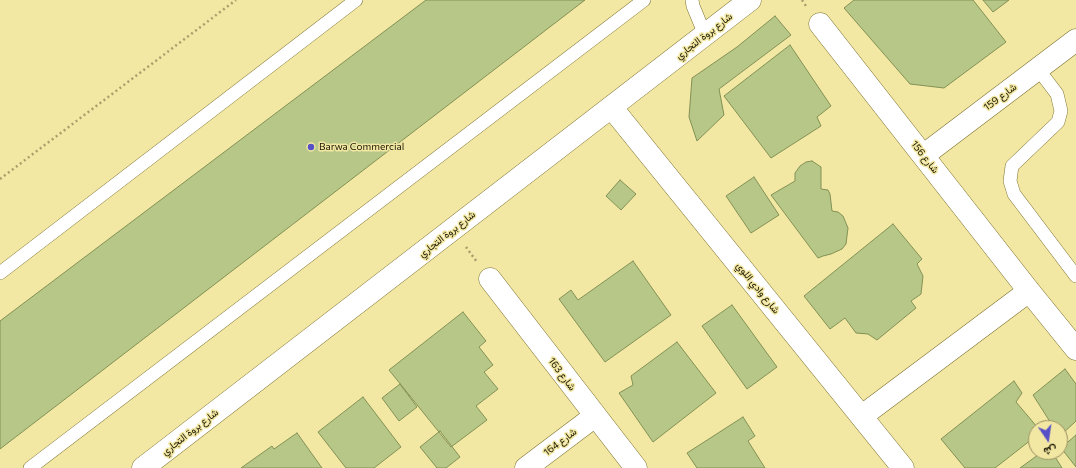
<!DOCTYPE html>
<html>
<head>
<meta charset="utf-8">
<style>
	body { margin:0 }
	#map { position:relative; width:1076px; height:468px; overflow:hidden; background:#f2e7a3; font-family:Commissioner,Vazirmatn,sans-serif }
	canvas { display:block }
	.north { position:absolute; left:1028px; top:420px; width:40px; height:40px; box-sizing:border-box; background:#f2e7a3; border:1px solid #9c9362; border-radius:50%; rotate:167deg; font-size:11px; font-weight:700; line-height:16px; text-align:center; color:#1a1600 }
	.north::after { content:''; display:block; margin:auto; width:14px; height:18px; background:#5751c8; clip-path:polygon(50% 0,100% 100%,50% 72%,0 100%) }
</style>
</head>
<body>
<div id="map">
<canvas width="1076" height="468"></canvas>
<div class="north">ش</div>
</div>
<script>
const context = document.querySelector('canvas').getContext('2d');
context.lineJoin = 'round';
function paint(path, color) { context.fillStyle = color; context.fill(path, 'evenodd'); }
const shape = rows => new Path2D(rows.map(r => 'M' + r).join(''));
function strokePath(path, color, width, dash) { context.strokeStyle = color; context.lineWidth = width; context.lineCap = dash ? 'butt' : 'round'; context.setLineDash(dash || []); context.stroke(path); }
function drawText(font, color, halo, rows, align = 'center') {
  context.font = font + ' Commissioner,Vazirmatn,sans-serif'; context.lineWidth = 3; context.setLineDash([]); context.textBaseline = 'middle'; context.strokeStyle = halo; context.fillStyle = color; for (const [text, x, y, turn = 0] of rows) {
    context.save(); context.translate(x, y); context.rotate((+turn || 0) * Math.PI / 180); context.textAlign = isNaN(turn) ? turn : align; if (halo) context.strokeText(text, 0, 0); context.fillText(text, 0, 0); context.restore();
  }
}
const building = shape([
	[426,0,585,0,0,449,0,321,426,0],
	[854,0,973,0,1006,42,944,88,910,84,844,8,854,0],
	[983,0,1009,0,993,12,983,0],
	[775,16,791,35,719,89,724,115,697,141,689,117,692,78,737,47,775,16],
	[790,45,831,106,817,117,821,126,771,158,724,96,790,45],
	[812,161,821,167,821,189,828,190,830,194,832,211,838,212,843,216,848,228,846,244,842,249,831,254,823,256,818,258,771,195,795,181,795,173,800,166,806,162,812,161],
	[754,177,779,215,751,233,726,196,754,177],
	[620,180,636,194,621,210,606,196,620,180],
	[893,224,922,259,917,264,923,276,921,294,911,301,916,308,877,340,868,334,856,333,845,318,830,329,804,296,893,224],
	[633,261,671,315,605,362,559,299,571,290,578,300,633,261],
	[732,305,777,367,747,389,702,326,732,305],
	[463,312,486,341,479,347,493,365,484,372,498,389,476,406,487,420,451,447,389,370,463,312],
	[677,342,716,393,653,442,619,393,633,385,631,376,677,342],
	[1065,369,1076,384,1076,421,1060,436,1060,428,1054,428,1033,395,1065,369],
	[1014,381,1022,393,1016,402,1038,428,1036,428,1036,436,995,468,965,468,941,439,1014,381],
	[400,384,417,407,399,421,382,398,400,384],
	[363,397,401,447,374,468,346,468,318,432,363,397],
	[743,417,755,436,748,441,765,468,697,468,687,453,743,417],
	[440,431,460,457,446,468,437,468,420,447,440,431],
	[297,433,322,468,241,468,272,446,274,449,297,433],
	[1076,435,1076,467,1061,448,1076,435],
	[1042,452,1052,452,1062,468,1020,468,1042,452]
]);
const path = shape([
	[802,0,806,6],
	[0,179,236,0],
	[466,247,477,262]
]);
const service = shape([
	[692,0,693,6,705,35],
	[1038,69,1057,94,1061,111,1058,122,1012,166,1010,181,1014,194,1076,276],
	[0,273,356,0],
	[30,468,644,0]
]);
const minor = shape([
	[820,24,1029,291,1076,349],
	[612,108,903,468],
	[924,155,1076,40],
	[490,279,636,468],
	[862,416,1029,291],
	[143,468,750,0],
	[526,468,595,416]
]);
const markers = [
	[311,147,4,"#5751c8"]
];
const streetNames = [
	["شارع بروة التجاري",704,36,-38],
	["شارع 159",1000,97,-37],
	["شارع 156",925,157,52],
	["شارع بروة التجاري",447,234,-38],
	["شارع وادي اللوي",758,288,51],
	["شارع 163",562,374,53],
	["شارع بروة التجاري",190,432,-38],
	["شارع 164",560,442,-37]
];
const poiNames = [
	["Barwa Commercial",319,147]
];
paint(building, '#b7c788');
strokePath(building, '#829154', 1);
strokePath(service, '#7e7332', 14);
strokePath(minor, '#7e7332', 23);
strokePath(path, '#a89f6b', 2.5, [2, 3]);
strokePath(service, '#fff', 13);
strokePath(minor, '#fff', 22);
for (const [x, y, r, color] of markers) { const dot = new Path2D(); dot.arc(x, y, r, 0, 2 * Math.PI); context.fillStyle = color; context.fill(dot); strokePath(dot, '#f2e7a3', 1.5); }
drawText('10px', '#1a1600', '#f2e7a3', streetNames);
drawText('10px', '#1a1600', '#f2e7a3', poiNames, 'left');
</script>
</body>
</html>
